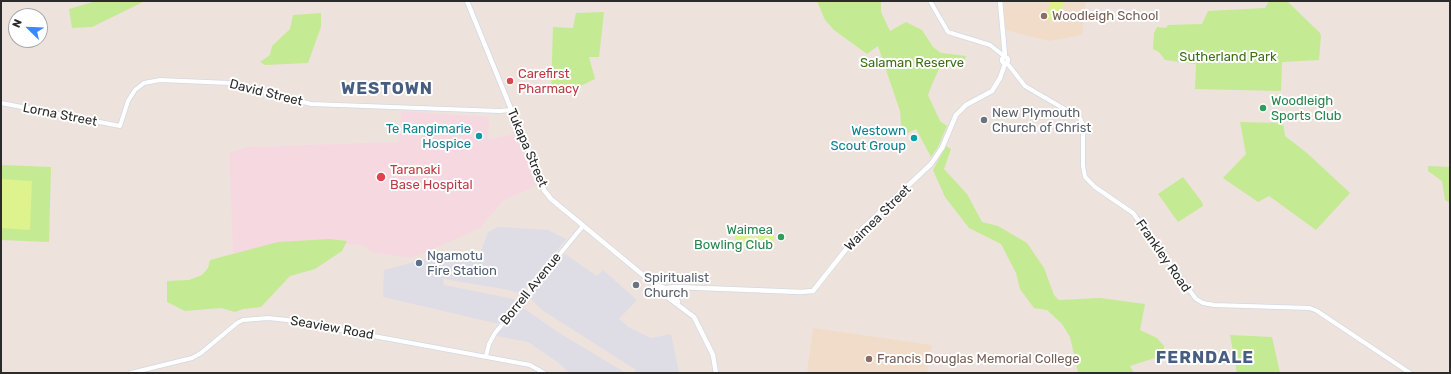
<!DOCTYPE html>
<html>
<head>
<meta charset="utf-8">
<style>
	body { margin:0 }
	#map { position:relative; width:1451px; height:374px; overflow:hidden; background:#eee2dc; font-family:Rubik,sans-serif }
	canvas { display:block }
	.frame { position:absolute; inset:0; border:2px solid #2b2b2b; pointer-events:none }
	.north { position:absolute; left:8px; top:8px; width:40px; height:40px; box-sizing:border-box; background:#fff; border:1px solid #aaa; border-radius:50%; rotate:293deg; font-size:11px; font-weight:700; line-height:16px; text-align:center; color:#2b2b2b }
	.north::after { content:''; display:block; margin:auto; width:14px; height:18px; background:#3889ff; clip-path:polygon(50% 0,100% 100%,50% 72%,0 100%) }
</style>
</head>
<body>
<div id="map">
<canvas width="1451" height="374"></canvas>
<div class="frame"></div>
<div class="north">N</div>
</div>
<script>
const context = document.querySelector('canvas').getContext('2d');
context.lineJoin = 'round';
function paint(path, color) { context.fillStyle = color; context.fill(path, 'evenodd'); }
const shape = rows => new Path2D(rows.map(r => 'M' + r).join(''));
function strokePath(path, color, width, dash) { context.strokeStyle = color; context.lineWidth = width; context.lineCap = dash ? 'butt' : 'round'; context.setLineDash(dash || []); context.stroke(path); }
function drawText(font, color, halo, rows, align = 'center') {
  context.font = font + ' Rubik,sans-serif'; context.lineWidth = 4; context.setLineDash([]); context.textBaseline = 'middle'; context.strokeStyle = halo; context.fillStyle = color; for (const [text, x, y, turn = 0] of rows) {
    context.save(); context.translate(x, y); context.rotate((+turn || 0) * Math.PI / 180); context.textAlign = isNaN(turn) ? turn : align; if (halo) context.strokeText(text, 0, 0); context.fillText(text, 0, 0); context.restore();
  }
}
const industrial = shape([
	[498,227,548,230,566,239,521,294,509,290,443,279,444,285,514,299,517,302,499,324,383,297,384,270,461,250,467,257,480,254,488,232],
	[565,254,597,276,603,270,637,300,619,319,630,328,651,338,671,334,679,373,635,373,636,370,542,310,531,299,530,297],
	[522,307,556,331,626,373,569,373,559,363,528,342,496,336]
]);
const education = shape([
	[1004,1,1086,1,1082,35,1049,41,1005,30],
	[813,328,932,345,927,373,807,373]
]);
const medical = shape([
	[401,111,489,117,488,139,516,134,536,186,504,200,480,228,413,258,374,253,362,245,319,243,233,253,229,153,247,147,399,142]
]);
const green = shape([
	[96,1,145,1,92,27,72,28,69,9],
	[817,1,881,1,881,12,890,31,906,22,922,30,933,47,941,53,966,56,964,62,939,69,932,84,928,95,940,121,947,126,938,147,931,157,916,129,902,136,900,111,878,46,867,54,834,30,825,20],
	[1269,1,1287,1,1320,33,1321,36,1319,60,1282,62,1281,91,1195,89,1196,64,1165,60,1159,52,1153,49,1154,33,1157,27,1166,28,1168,25,1202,24,1208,11,1265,8],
	[604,12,599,57,589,57,595,79,570,91,551,92,553,27,573,28,576,13],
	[321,13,321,27,308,63,265,65,260,62,270,55,272,46,290,29,293,15],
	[1240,122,1283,123,1285,136,1307,153,1350,193,1316,230,1269,196,1258,202,1223,178,1246,154],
	[946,146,951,149,944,169,967,194,982,222,998,226,1027,243,1044,268,1054,295,1059,300,1100,298,1145,304,1140,330,1157,338,1164,346,1164,355,1130,366,1134,373,1078,372,1070,337,1062,324,1047,310,1034,308,1020,289,1016,273,1001,244,969,228,945,197,933,170],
	[1,165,51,167,49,242,1,240],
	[1428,166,1450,167,1450,203,1445,200,1442,181,1428,171],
	[1183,177,1202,202,1203,206,1178,222,1158,194],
	[329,239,347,241,342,251,315,269,290,276,261,307,243,309,235,312,221,308,185,311,167,302,167,281,189,280,202,275,208,268,210,260,278,242],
	[1230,335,1272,337,1280,373,1237,373]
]);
const pitch = shape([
	[1051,1,1064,1,1059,22,1046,19],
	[2,179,32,181,30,230,1,228],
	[735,229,753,229,753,247,735,247],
	[756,229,774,230,774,248,755,248]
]);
const tertiary = shape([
	[930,1,948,32,990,45,1004,56],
	[1007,63,1025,86,1080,118,1083,126,1083,166,1085,177,1095,187,1133,213,1196,299,1203,303,1214,305,1310,308,1317,311,1410,373],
	[1,103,120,126,128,101,135,90,144,83,160,80,230,83,311,104,500,111,511,110],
	[486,356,489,344,495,333,583,226],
	[131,373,192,358,201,353,237,323,243,320,268,318,287,320,530,365,544,373]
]);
const secondary = shape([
	[467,1,544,190,551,199,655,285,658,290,694,317,713,355,716,373],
	[1000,1,1005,56],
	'1002 60a3 3 0 1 1 6 0a3 3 0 1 1-6 0Z',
	[655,285,665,288,677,287,801,292,813,291,862,229,931,164,942,148,956,115,966,105,992,91,1000,78,1005,64],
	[668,290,678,302],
	[677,300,677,294,682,288]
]);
const markers = [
	[1044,16,4,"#8d6e63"],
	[510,81,4,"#e0444e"],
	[1263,108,4,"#2e9e5b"],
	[984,120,4,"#6b7280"],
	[479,136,4,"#0f9aa8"],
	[914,138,4,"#0f9aa8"],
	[381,177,5,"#e0444e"],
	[781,237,4,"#2e9e5b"],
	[419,263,4,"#5c6f8a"],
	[636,285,4,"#6b7280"],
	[869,359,4,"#8d6e63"]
];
const educationNames = [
	["Woodleigh School",1052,16],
	["Francis Douglas Memorial College",877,359]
];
const parkNames = [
	["Sutherland Park",1228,57],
	["Salaman Reserve",912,63]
];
const healthNames = [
	["Carefirst",518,74],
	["Pharmacy",518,89],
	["Taranaki",390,170],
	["Base Hospital",390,185]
];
const streetNames = [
	["David Street",266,93,14],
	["Lorna Street",60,115,11],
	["Tukapa Street",527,148,67],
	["Waimea Street",878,218,-45],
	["Frankley Road",1163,256,55],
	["Borrell Avenue",531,289,-51],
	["Seaview Road",332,328,10]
];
const leisureNames = [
	["Woodleigh",1271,101],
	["Sports Club",1271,116],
	["Waimea",773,230,"right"],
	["Bowling Club",773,245,"right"]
];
const worshipNames = [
	["New Plymouth",992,113],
	["Church of Christ",992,128],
	["Spiritualist",644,278],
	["Church",644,293]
];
const cultureNames = [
	["Te Rangimarie",471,129],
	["Hospice",471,144],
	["Westown",906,131],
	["Scout Group",906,146]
];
const serviceNames = [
	["Ngamotu",427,256],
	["Fire Station",427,271]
];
const districtNames = [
	["WESTOWN",387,89],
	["FERNDALE",1205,358]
];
paint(industrial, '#dedde6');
paint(education, '#f1dcca');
paint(medical, '#f6d9e0');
paint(green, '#c4ea94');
paint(pitch, '#def28e');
strokePath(tertiary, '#d1d9e5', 5.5);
strokePath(secondary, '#d1d9e5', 6);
strokePath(tertiary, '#fff', 4);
strokePath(secondary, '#fff', 4.5);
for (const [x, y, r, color] of markers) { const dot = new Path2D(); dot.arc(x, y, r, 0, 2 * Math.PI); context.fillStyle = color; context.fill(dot); strokePath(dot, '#fff', 1.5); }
drawText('13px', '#785e54', '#fff', educationNames, 'left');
drawText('13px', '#3b7014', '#fff', parkNames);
drawText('13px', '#be3a42', '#fff', healthNames, 'left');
drawText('13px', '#2b2b2b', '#fff', streetNames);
drawText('13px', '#27864d', '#fff', leisureNames, 'left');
drawText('13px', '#5b616d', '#fff', worshipNames, 'left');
drawText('13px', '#0d838f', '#fff', cultureNames, 'right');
drawText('13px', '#4e5e75', '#fff', serviceNames, 'left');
context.letterSpacing = '1px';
drawText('bold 17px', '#475e80', '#fff', districtNames);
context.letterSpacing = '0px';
</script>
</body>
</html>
